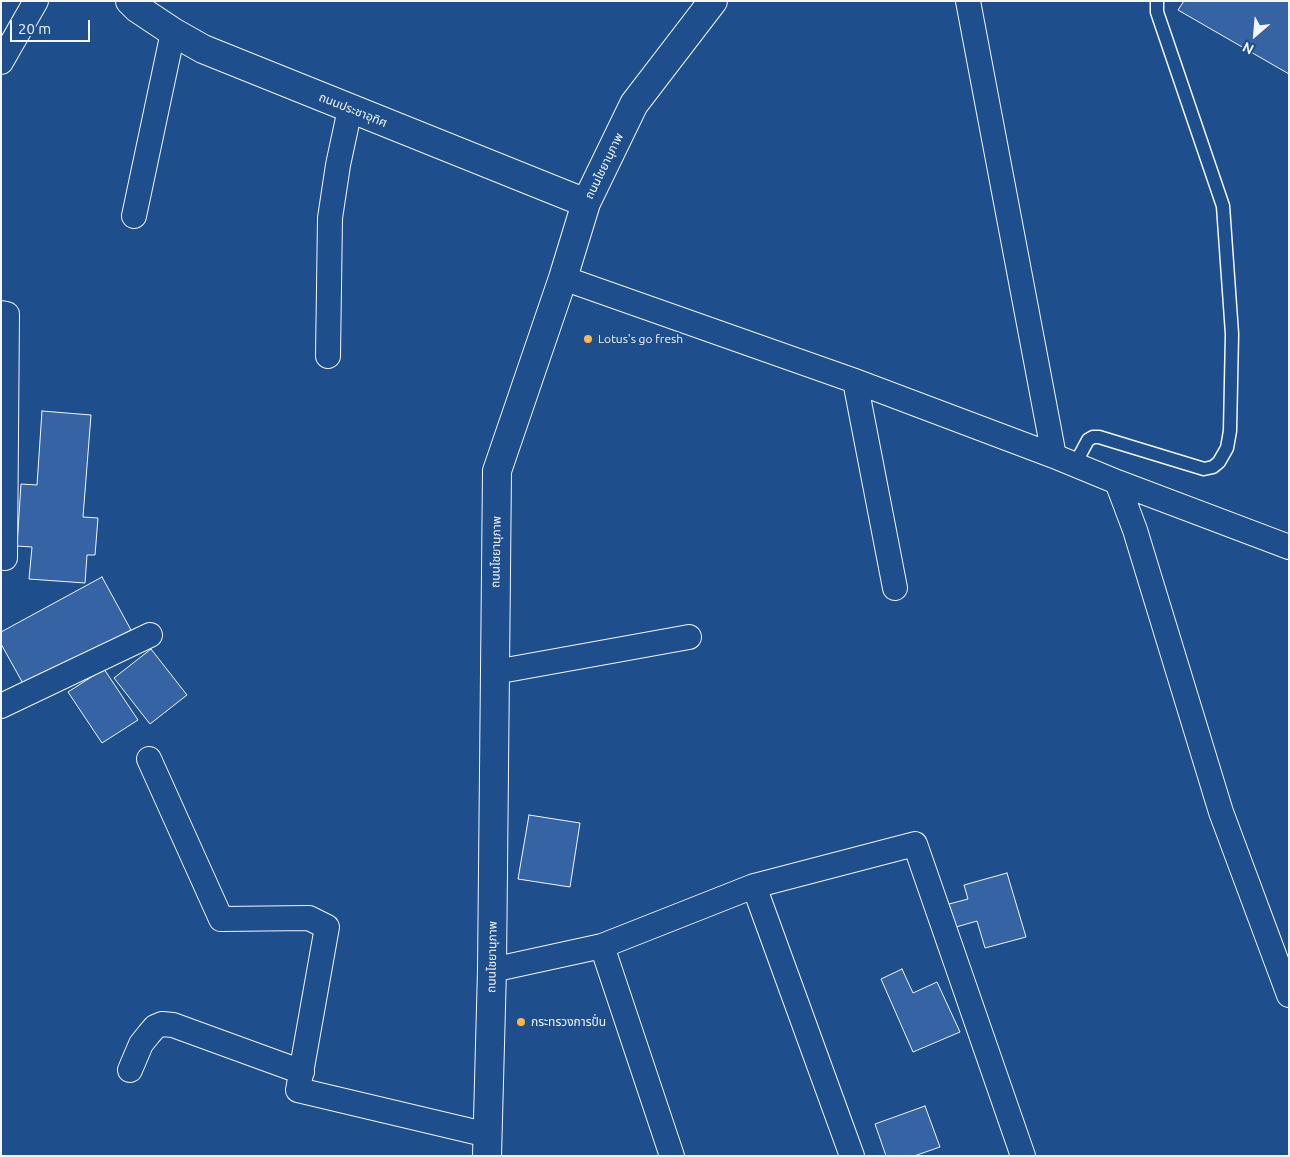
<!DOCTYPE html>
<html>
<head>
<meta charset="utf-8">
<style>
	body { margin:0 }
	#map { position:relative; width:1290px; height:1157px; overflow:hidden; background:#1f4e8c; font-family:Ubuntu,sans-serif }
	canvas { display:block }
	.frame { position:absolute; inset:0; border:2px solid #f2f6ff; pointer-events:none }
	.north { position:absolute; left:1230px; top:10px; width:50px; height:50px; -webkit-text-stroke:4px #1f4e8c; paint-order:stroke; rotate:207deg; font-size:14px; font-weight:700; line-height:20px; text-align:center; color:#f2f6ff }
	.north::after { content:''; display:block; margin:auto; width:18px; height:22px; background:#f2f6ff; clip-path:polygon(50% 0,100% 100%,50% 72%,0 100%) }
	.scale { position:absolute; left:10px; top:20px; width:80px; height:22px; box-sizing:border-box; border:2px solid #f2f6ff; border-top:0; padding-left:6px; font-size:15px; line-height:18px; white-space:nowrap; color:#f2f6ff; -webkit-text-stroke:4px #1f4e8c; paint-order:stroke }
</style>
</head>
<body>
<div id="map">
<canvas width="1290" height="1157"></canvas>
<div class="frame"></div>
<div class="north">N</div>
<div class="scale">20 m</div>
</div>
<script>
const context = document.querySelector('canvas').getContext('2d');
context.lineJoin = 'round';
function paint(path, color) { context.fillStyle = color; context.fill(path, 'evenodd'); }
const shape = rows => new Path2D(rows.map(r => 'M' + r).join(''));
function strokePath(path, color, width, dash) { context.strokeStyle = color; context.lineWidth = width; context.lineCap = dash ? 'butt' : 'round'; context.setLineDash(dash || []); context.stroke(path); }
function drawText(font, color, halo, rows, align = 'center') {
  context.font = font + ' Ubuntu,"Noto Sans Thai",sans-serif'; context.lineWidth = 4; context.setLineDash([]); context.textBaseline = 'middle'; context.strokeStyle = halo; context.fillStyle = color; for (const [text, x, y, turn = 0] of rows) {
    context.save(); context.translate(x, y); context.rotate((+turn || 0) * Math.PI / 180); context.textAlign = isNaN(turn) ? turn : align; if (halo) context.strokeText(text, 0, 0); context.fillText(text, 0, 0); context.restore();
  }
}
const building = shape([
	[1184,1,1289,1,1289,74,1178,10,1184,1],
	[42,411,91,415,83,517,98,518,95,555,87,555,85,583,29,579,32,547,17,546,21,484,37,485,42,411],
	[102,577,131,630,25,687,1,644,1,632,102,577],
	[151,649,187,695,150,724,114,678,151,649],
	[104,669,138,720,102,743,68,692,104,669],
	[529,815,580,823,570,887,518,879,529,815],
	[1007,873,1026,937,985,948,977,921,956,927,949,904,968,899,964,885,1007,873],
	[902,969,913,993,937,982,960,1032,913,1052,881,979,902,969],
	[925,1106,940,1147,914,1156,886,1156,875,1124,925,1106]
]);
const lane = shape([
	[1075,464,1088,440,1093,437,1099,437,1204,469,1213,467,1219,462,1227,448,1230,431,1232,334,1223,206,1157,12,1157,1]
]);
const street = shape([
	[968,1,1054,456],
	[1,62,36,1],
	[134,216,173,32],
	[563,278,855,381,1054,456,1117,482,1289,547],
	[1,313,7,314,5,558],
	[328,356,330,218,338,165,350,109],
	[855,381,895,588],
	[1117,482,1135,530,1221,812,1289,995],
	[495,672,689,637],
	[1,706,150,635],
	[149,759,221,919,309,918,327,927,298,1090,488,1135],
	[754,886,852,1156],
	[602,946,672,1156],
	[492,970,602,946,754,886,915,844,1023,1156],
	[130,1070,141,1044,149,1034,155,1027,162,1024,173,1025,302,1072]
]);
const secondary = shape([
	[130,1,137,8,173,32,203,49,586,203],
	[487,1156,492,970,497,471,563,278,586,203,634,104,713,1]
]);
const markers = [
	[588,339,5,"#ffb74d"],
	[521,1022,5,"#ffb74d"]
];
const streetNames = [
	["ถนนประชาอุทิศ",353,110,22],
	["ถนนไชยานุภาพ",604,166,-64],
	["ถนนไชยานุภาพ",496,552,-89],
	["ถนนไชยานุภาพ",492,957,-89]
];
const poiNames = [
	["Lotus's go fresh",598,339],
	["กระทรวงการปั่น",531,1022]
];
paint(building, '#3563a3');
strokePath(building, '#f2f6ff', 1);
strokePath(lane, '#f2f6ff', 15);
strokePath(street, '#f2f6ff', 26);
strokePath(secondary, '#f2f6ff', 30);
strokePath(lane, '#1f4e8c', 12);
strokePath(street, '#1f4e8c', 24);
strokePath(secondary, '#1f4e8c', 28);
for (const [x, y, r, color] of markers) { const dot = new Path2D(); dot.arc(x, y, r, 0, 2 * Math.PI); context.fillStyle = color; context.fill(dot); strokePath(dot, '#1f4e8c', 2); }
drawText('12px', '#f2f6ff', '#1f4e8c', streetNames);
drawText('12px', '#f2f6ff', '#1f4e8c', poiNames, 'left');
</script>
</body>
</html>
